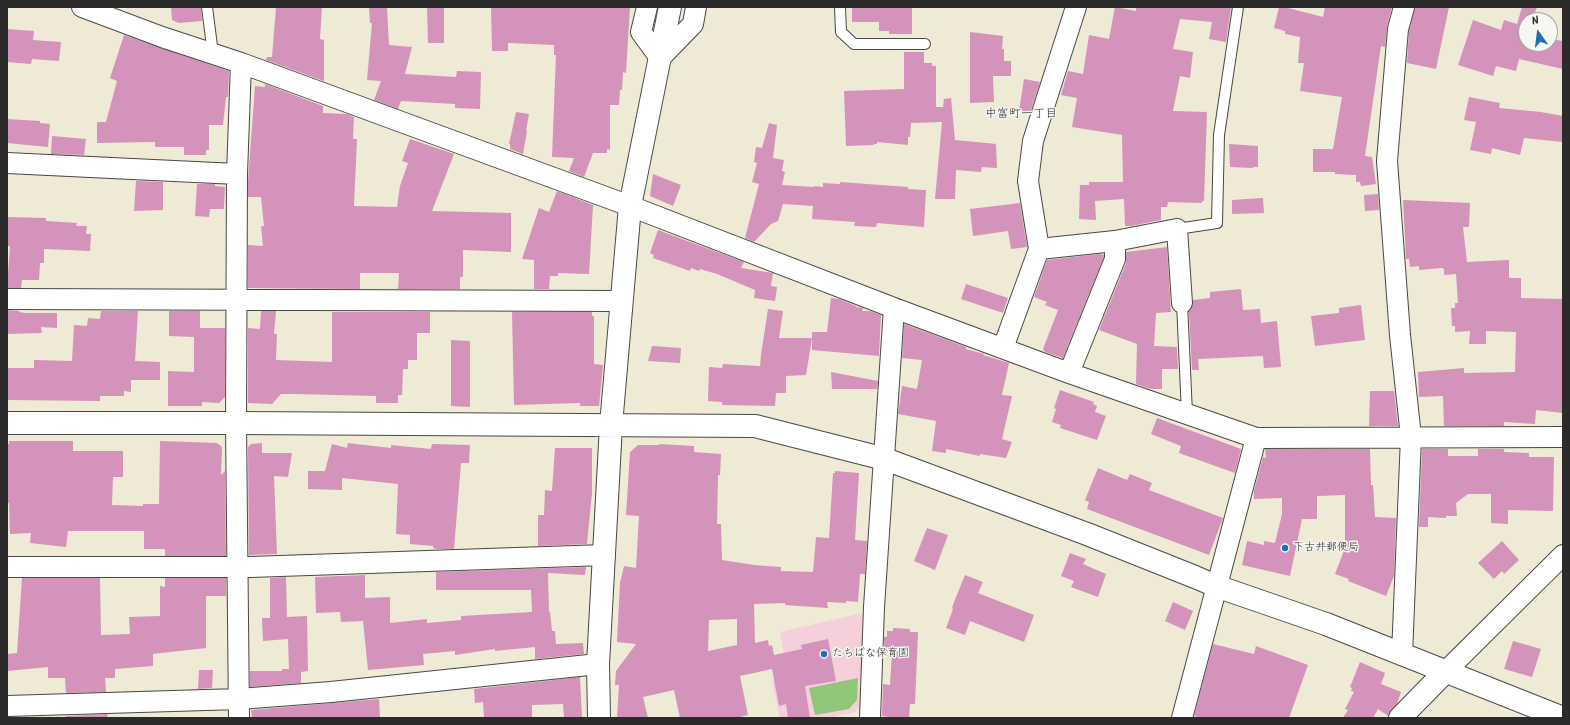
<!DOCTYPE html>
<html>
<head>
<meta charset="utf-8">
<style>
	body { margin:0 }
	#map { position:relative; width:1570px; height:725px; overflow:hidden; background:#efead5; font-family:Kalam,sans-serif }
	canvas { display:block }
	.frame { position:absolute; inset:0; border:8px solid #2b2b2b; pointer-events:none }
	.north { position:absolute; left:1518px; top:12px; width:40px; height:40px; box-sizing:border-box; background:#f6f6f2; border:1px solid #a5a5a2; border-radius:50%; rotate:346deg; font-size:11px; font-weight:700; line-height:16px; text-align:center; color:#2b2b2b }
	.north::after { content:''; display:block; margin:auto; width:14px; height:18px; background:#1f6fb2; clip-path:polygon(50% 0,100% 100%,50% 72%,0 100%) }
</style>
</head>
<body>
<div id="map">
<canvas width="1570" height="725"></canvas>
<div class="frame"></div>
<div class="north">N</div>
</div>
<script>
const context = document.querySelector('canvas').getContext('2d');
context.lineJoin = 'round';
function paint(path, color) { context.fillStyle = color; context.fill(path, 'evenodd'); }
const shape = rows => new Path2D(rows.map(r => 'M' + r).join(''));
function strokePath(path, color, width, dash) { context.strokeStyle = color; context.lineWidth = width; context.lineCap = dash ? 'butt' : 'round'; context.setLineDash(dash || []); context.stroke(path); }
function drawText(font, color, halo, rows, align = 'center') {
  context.font = font + ' Kalam,"Klee One",sans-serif'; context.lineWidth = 3; context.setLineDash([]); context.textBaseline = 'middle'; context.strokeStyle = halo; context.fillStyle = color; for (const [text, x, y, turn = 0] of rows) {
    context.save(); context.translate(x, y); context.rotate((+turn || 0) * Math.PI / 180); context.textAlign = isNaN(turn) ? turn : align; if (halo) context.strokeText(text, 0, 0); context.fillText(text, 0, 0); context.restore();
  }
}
const built = shape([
	[867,612,862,704,855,712,829,718,780,718,772,680,788,676,780,632]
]);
const green = shape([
	[858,678,857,700,849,709,815,715,809,688]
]);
const building = shape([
	[171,7,201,7,202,21,179,23,172,20],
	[276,7,322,7,320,39,324,40,324,81,266,60,267,57,272,57],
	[369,7,387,7,389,45,412,47,405,74,456,77,457,71,481,72,480,109,455,108,455,104,401,101,398,109,374,100,381,81,367,80,372,23,370,23],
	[427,7,444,7,444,43,428,43],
	[491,7,630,7,626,73,623,72,622,90,620,90,619,105,610,105,610,150,607,149,607,153,593,153,584,177,569,171,574,158,552,157,556,55,554,55,554,45,508,43,508,51,492,51],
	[852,7,912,7,912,34,889,34,889,31,879,31,879,22,852,22],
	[1115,7,1136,11,1136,7,1231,7,1226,42,1209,39,1212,22,1180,19,1173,49,1193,52,1190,78,1180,76,1173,111,1207,112,1204,201,1202,201,1202,203,1168,202,1167,207,1161,207,1161,220,1131,226,1125,226,1124,199,1095,201,1096,220,1079,219,1080,185,1089,185,1089,182,1123,182,1122,135,1072,127,1077,98,1061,95,1068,71,1083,74,1089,35,1109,39],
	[1279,7,1284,7,1323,17,1325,7,1392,7,1387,26,1385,47,1381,46,1365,156,1372,157,1376,184,1361,186,1360,182,1356,182,1356,175,1335,174,1335,172,1313,172,1313,149,1333,149,1342,97,1300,91,1304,63,1298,63,1300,37,1285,34,1285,31,1274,28],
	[1415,7,1449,7,1436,69,1407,63,1409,31],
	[1522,7,1537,7,1532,20,1526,20,1526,44,1550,44,1550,39,1563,41,1563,69,1519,59,1516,71,1496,66,1493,76,1458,65,1473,20,1501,30,1504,20,1517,24],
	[7,29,34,31,33,40,61,42,59,61,32,59,31,64,7,62],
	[970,32,1003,36,1002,49,1004,49,1004,61,1011,61,1011,76,993,76,994,102,970,103],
	[124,35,229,71,228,97,226,97,223,125,209,125,209,150,206,150,206,155,184,155,184,147,155,147,155,142,97,143,97,122,106,122,117,81,110,78],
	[904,52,924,52,924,63,932,63,932,66,936,66,936,107,943,107,944,99,951,98,955,140,996,144,997,168,982,167,981,172,956,170,955,199,935,199,942,122,911,123,910,137,908,137,908,145,877,142,877,144,874,144,874,145,846,146,844,91,904,89],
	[1024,79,1040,82,1030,113,1019,111],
	[265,84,323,106,323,113,347,114,354,117,353,139,357,139,354,206,397,207,400,186,408,163,402,161,410,139,454,154,432,211,511,213,511,252,463,250,463,277,460,277,460,289,398,289,399,273,360,273,360,289,248,288,248,245,263,246,261,226,264,226,261,197,248,197,248,181,255,86,265,87],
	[1469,97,1500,103,1499,108,1541,112,1563,116,1563,142,1524,138,1520,155,1492,148,1491,154,1470,150,1476,122,1464,120],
	[516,112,529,114,526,131,527,131,523,154,510,149,510,144,509,144],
	[7,119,40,121,40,123,50,124,48,147,7,143],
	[769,123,777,125,773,158,784,160,782,171,785,172,782,185,814,187,815,186,823,187,823,183,840,184,840,182,908,187,908,189,926,190,924,227,877,223,876,227,854,226,855,222,812,219,813,206,783,204,778,221,771,224,754,242,745,238,759,184,752,182,757,163,754,162,756,147,762,148],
	[52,136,86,139,84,155,51,154],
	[1229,144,1258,146,1258,167,1253,167,1253,168,1230,167],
	[653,174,681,185,673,206,650,196],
	[136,181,163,182,163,210,134,211],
	[197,184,215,184,215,186,225,187,224,209,210,209,209,217,195,216],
	[557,191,593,205,589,274,558,273,558,276,550,276,549,289,534,289,534,260,522,259,539,208,549,212],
	[1378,194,1379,210,1365,211,1364,195],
	[1263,198,1264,213,1232,214,1232,200],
	[1403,200,1470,203,1469,227,1463,227,1467,262,1509,260,1509,278,1521,278,1521,298,1563,299,1563,413,1536,410,1535,424,1504,422,1504,426,1444,426,1443,396,1419,397,1418,372,1464,368,1464,373,1515,372,1516,332,1486,331,1486,344,1469,344,1470,331,1455,332,1455,326,1452,326,1451,308,1455,308,1455,303,1458,303,1456,274,1444,275,1444,269,1442,268,1419,270,1419,266,1410,267,1409,259,1406,259],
	[1020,203,1027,247,1011,249,1008,231,973,236,970,209],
	[7,217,46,218,46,221,77,223,76,226,87,226,86,234,91,234,90,251,44,249,44,263,40,263,39,280,22,280,21,288,7,288,10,246,7,246],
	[658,230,744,262,741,268,773,273,771,286,777,287,775,301,754,298,755,290,717,274,700,269,699,271,691,268,690,271,653,258,654,255,650,253],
	[1167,247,1171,312,1156,313,1154,346,1177,347,1178,369,1162,369,1162,389,1151,389,1136,384,1137,344,1099,330,1126,263,1126,252],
	[1099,254,1104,255,1104,257,1063,358,1045,352,1043,349,1058,310,1045,305,1047,302,1034,297,1047,260],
	[966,284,1008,298,1003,313,961,299],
	[1241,289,1243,310,1260,309,1261,323,1277,321,1281,367,1264,368,1263,356,1198,359,1199,370,1192,370,1189,312,1192,308,1193,300,1210,298,1210,292],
	[831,298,839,299,856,306,856,307,863,308,862,311,870,311,881,315,879,356,812,350,812,332,827,332],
	[1361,305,1365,340,1315,346,1311,316,1339,313,1339,308],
	[768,309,783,311,779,338,812,338,806,375,786,376,786,393,776,393,775,406,722,405,722,402,708,401,709,367,722,368,723,364,760,366,761,355],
	[7,310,20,311,19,312,25,313,57,313,57,328,41,327,42,333,7,334],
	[101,311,138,311,135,361,160,362,160,380,131,380,131,392,124,391,124,396,100,396,100,401,8,400,7,368,34,368,34,360,72,361,74,325,87,326,88,318,100,319],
	[169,311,200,311,200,328,225,328,225,397,219,403,202,402,202,406,168,406,168,371,194,372,194,337,169,336],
	[261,311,276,311,274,334,277,334,276,360,332,362,332,312,430,312,430,333,417,333,417,360,408,360,408,369,403,369,402,395,398,395,398,403,376,403,376,396,295,394,281,394,272,404,248,403,248,328,260,329],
	[512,312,592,312,592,316,594,316,594,364,603,365,599,406,580,406,580,403,514,405],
	[904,324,966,347,966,349,984,354,983,355,1009,363,1002,395,1012,396,1002,439,1012,442,1006,458,980,454,980,456,946,449,946,453,932,451,936,421,898,414,902,386,917,389,922,360,902,358],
	[451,340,470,341,470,407,451,406],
	[652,346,681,348,680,363,648,361],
	[831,372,878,381,877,389,832,389],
	[1060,390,1094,402,1093,404,1097,406,1095,412,1106,416,1097,440,1060,428,1061,425,1052,422,1056,409,1054,408],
	[1370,391,1394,391,1398,426,1369,426],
	[1157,418,1241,449,1235,473,1179,453,1181,446,1151,434],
	[9,441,73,441,73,451,123,451,123,477,113,477,112,505,143,506,143,504,159,504,160,441,217,443,222,447,221,475,225,471,226,556,165,556,165,549,144,549,144,531,68,531,66,547,30,543,31,533,10,534,9,503,7,503,7,444,9,444],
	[262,443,262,453,292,453,288,477,274,476,277,554,249,555,248,447,251,444],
	[348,443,391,448,391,445,431,449,432,444,470,445,469,463,461,463,454,549,436,549,433,548,433,546,410,544,410,535,396,534,398,484,342,478,342,490,308,489,308,471,325,471,332,444,347,448],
	[659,444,694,446,694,452,721,454,720,475,718,475,717,524,721,524,722,560,754,565,781,567,781,571,813,572,816,537,829,538,833,473,835,473,835,471,859,473,855,540,867,541,865,574,860,574,858,602,846,601,846,603,827,602,828,608,785,605,785,603,754,604,755,643,768,640,769,646,772,645,774,655,802,649,801,645,828,639,836,681,805,686,810,718,788,718,786,704,779,706,772,669,740,676,748,715,736,718,680,718,674,690,643,697,648,718,617,718,619,685,615,685,616,671,636,644,617,642,620,583,624,566,636,568,639,516,626,515,630,452,638,445,659,445],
	[737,619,737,645,708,651,709,620],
	[555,448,592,448,592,493,587,544,538,546,538,515,544,515,545,490,552,491],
	[1265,449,1370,449,1371,485,1373,485,1375,517,1396,518,1394,576,1386,596,1348,581,1349,579,1335,574,1345,548,1345,495,1317,496,1317,519,1302,519,1290,576,1242,565,1247,541,1264,545,1264,541,1275,543,1282,514,1282,498,1254,499,1254,491,1263,457,1266,458],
	[1422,449,1448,449,1448,456,1478,456,1478,449,1504,449,1504,452,1529,453,1529,457,1554,457,1553,511,1508,510,1508,524,1491,523,1491,494,1468,494,1456,503,1457,516,1446,516,1446,518,1428,517,1428,527,1419,527],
	[1098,468,1127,480,1130,474,1152,483,1149,490,1223,518,1209,555,1087,509,1089,502,1085,500],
	[927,528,948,535,935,570,914,561],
	[1502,541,1519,560,1504,574,1502,571,1494,579,1478,563],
	[1070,553,1086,559,1083,564,1106,574,1098,597,1071,587,1074,581,1061,576],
	[586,567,585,575,548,573,549,612,550,612,552,631,555,631,556,644,583,643,584,654,535,659,535,647,495,651,495,649,455,655,455,651,423,654,424,665,368,670,363,621,341,622,340,612,316,613,315,577,365,575,365,598,390,597,390,623,427,619,427,623,461,620,461,616,532,612,531,590,436,590,436,572],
	[965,575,983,582,978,593,1034,615,1024,642,970,621,965,635,946,628,953,609,952,608,954,602],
	[286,577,287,617,307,616,308,671,301,672,301,683,250,687,250,671,282,671,282,669,289,669,288,639,263,641,262,618,270,618,270,578],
	[22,578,100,578,101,635,130,634,129,617,160,616,160,586,165,587,165,578,226,578,226,596,206,596,206,648,153,654,153,666,115,669,115,678,105,678,106,692,66,693,65,678,48,678,48,667,7,671,7,654,17,653],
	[1173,602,1193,611,1185,630,1165,621],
	[893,628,910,629,910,632,918,632,915,704,910,704,909,718,888,718,888,717,882,716,883,684,890,685,892,652,884,652,884,637,887,637,887,631,893,631],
	[1513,641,1541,649,1532,677,1504,669],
	[1213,644,1254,654,1256,646,1308,665,1289,718,1202,718,1194,716],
	[1360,662,1385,673,1381,684,1401,692,1397,704,1391,710,1388,716,1378,709,1373,718,1343,718,1348,710,1345,709,1354,692,1351,691,1352,688,1350,687],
	[199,670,213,670,212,688,198,689],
	[580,677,582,718,564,718,563,704,532,705,532,718,484,718,483,702,475,703,474,689],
	[379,699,380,718,252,718,251,710],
	[107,714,108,718,66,718,66,716]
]);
const service = shape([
	[207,7,213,54],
	[840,7,841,32,854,44,925,44],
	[1177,229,1217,223,1219,135,1238,7],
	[1182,303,1187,414]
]);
const minor = shape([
	[82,7,162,37,241,63,630,206,894,308,1069,373,1256,438,1563,437],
	[647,7,641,32,660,58,693,24,696,7],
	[7,163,237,174],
	[1039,249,1115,241,1177,229,1182,303],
	[7,299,621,301],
	[1003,348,1039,249,1028,181,1033,141,1076,7],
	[1069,373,1115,259,1115,241],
	[7,567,250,567,605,555],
	[1402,655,1411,437,1400,335,1387,161,1398,29,1404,7],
	[1445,672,1563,555],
	[7,706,239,699,331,692,598,664],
	[239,718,236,423,237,174,241,63],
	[870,718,874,607,894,308],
	[1182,718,1256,438]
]);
const tertiary = shape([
	[7,423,236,423,755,426,885,459,1087,534,1195,577,1216,586,1326,624,1563,718],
	[599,718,598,664,611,425,630,206,670,7],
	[1400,718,1445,672]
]);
const markers = [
	[1285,548,4,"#1f6fb2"],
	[824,654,4,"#1f6fb2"]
];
const poiNames = [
	["下古井郵便局",1293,548],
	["たちばな保育園",832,654]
];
const neighbourhoodNames = [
	["中富町一丁目",1021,115]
];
paint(built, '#f5cfd9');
paint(green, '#8fc678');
paint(building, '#d393ba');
strokePath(service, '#484844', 12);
strokePath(minor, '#484844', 22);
strokePath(tertiary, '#484844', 24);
strokePath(service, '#fff', 10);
strokePath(minor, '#fff', 20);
strokePath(tertiary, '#fff', 22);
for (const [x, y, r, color] of markers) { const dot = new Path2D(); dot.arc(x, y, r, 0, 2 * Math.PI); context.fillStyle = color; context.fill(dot); strokePath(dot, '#f6f6f2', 1.5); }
drawText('11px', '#2b2b2b', '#f6f6f2', poiNames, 'left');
drawText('12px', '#2b2b2b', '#f6f6f2', neighbourhoodNames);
</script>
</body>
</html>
